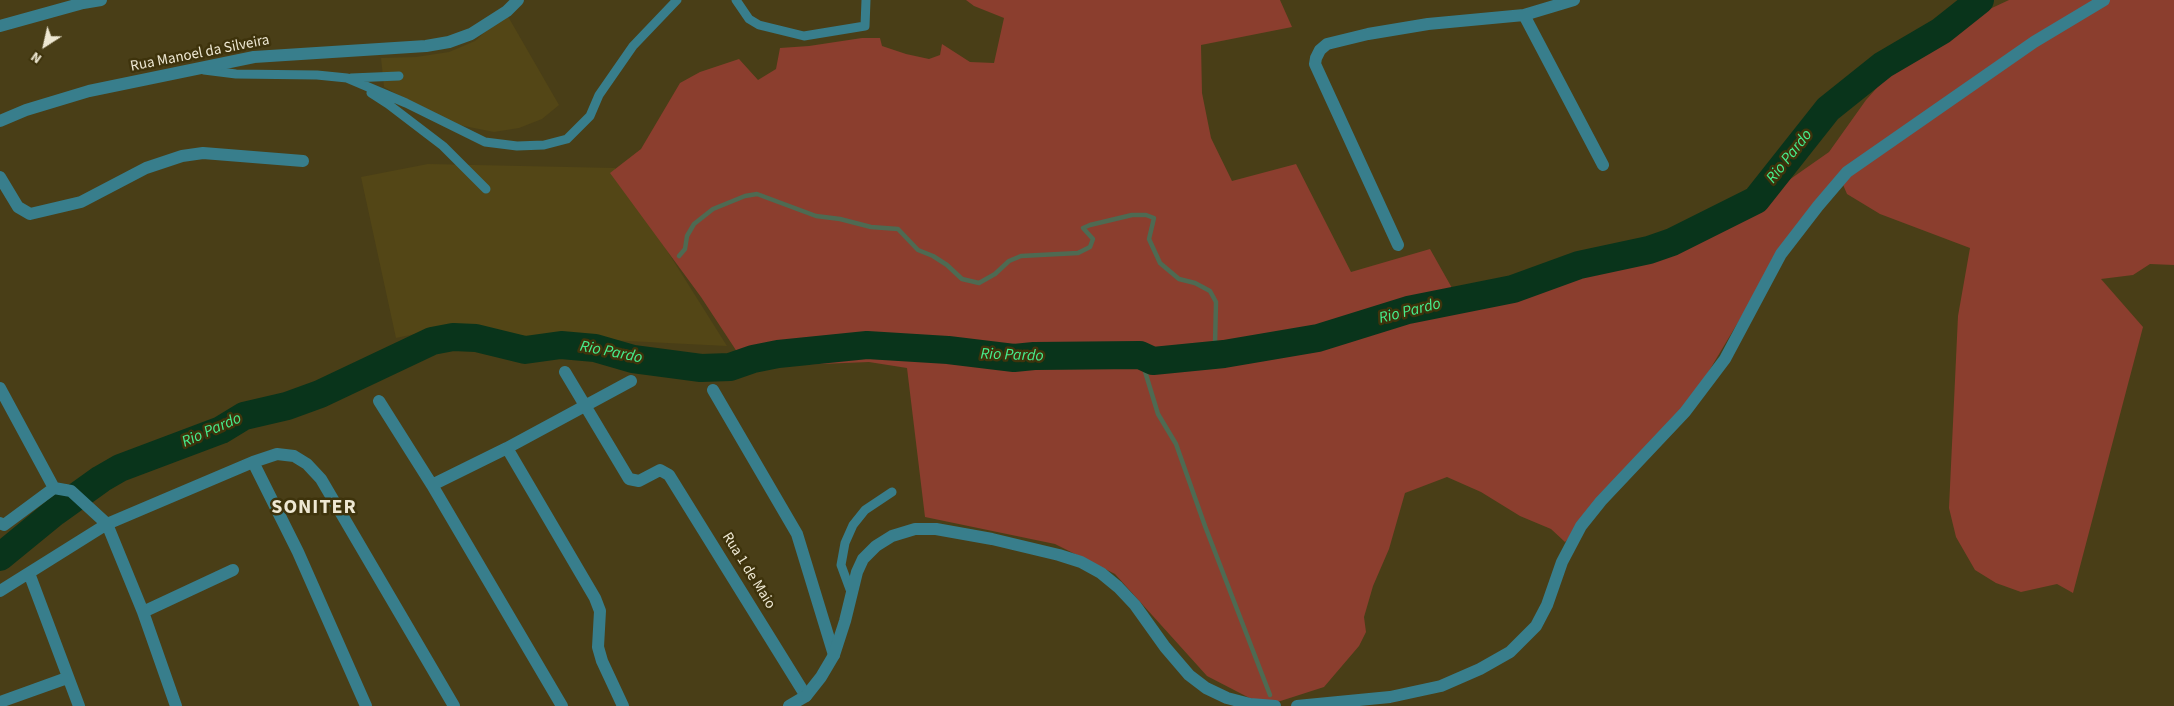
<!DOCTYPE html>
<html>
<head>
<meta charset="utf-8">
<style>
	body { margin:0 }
	#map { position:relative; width:2174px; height:706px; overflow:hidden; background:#493e17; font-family:"Source Sans 3",sans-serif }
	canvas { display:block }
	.north { position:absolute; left:20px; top:20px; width:50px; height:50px; -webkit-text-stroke:4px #3e330c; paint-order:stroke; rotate:215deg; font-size:14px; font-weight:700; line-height:20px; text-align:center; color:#eee8d3 }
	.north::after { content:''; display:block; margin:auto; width:18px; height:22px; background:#eee8d3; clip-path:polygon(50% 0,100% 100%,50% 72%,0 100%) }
</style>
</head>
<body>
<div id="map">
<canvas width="2174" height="706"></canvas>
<div class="north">N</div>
</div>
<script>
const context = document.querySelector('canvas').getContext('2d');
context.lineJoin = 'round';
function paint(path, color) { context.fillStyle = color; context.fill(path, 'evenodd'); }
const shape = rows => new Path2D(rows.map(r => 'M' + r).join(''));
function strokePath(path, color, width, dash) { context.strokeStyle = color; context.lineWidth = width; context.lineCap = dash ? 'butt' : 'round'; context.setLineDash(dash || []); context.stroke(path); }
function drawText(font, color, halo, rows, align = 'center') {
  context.font = font + ' "Source Sans 3",sans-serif'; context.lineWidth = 5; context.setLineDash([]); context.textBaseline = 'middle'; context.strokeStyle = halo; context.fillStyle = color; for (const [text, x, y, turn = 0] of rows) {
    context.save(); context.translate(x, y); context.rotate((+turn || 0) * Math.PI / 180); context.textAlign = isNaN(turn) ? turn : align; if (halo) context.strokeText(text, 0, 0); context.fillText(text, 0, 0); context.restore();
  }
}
const built = shape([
	[506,13,559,105,542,119,519,128,494,132,459,125,433,114,384,87,381,58,416,57,449,52,475,41],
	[428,164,615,168,727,346,429,331,396,338,361,177]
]);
const green = shape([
	[966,0,1280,0,1292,27,1201,45,1202,93,1211,138,1232,181,1296,164,1351,272,1430,249,1461,304,1544,272,1654,248,1759,201,1829,152,1866,100,1890,73,1907,60,1979,14,2009,0,2174,0,2174,265,2150,264,2133,275,2101,279,2143,327,2073,593,2057,584,2021,592,1996,583,1975,570,1956,537,1949,508,1958,316,1970,248,1880,214,1847,194,1841,180,1771,267,1694,396,1619,490,1565,542,1551,529,1520,516,1481,492,1447,477,1405,493,1389,549,1373,586,1364,617,1366,632,1359,646,1324,687,1265,706,1207,676,1115,574,1055,544,925,517,907,368,869,362,747,367,701,297,610,173,641,149,680,83,700,72,739,59,758,80,776,69,780,48,809,46,862,38,880,38,882,46,906,54,929,59,940,55,942,44,970,62,994,63,1004,18,974,6]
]);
const stream = shape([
	[679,256,685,249,687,236,694,224,713,209,745,196,757,194,816,216,840,219,871,227,898,229,918,250,933,256,947,265,962,279,979,283,995,274,1009,261,1021,256,1078,253,1090,247,1093,239,1083,228,1090,225,1132,215,1146,215,1154,218,1149,239,1160,263,1179,279,1195,283,1210,291,1216,302,1215,345,1224,354],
	[1140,355,1158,414,1176,444,1205,526,1270,695]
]);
const river = shape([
	[0,557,55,512,101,479,120,468,221,430,244,416,287,406,320,394,432,341,453,337,476,338,525,350,561,345,595,348,633,359,701,368,730,367,753,359,778,354,867,345,948,350,1014,358,1034,356,1140,355,1153,361,1224,354,1318,338,1408,310,1513,289,1579,265,1649,250,1672,242,1756,200,1828,109,1883,65,1941,31,1980,0]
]);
const service = shape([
	[736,0,749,19,759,25,804,36,865,26,866,0],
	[204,70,236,74,317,75,347,78,406,103,485,142,517,146,544,145,567,139,590,116,599,95,633,46,677,0],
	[351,78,399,76],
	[371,93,388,104,443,146,486,189],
	[851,592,841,565,845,543,853,525,865,510,892,492]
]);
const minor = shape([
	[1574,0,1524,15,1603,165],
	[0,26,83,3,101,0],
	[0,177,18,207,30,214,81,202,146,168,182,156,203,153,303,161],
	[1398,245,1315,64,1316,58,1320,50,1327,44,1368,34,1428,24,1524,15],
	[565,372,629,479,639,481,660,470,669,475,806,696],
	[0,388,54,488,71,491,107,524,0,591],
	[713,390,797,534,834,655],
	[379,401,432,485,562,706],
	[507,448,595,598,600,611,598,647,602,661,623,706],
	[253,462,298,552,366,706],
	[432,485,507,448,631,381],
	[0,523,4,525,54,488],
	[29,573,79,706],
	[143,612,233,570],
	[0,702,67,678],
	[176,706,143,612,107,524,253,462,277,454,294,456,307,464,321,479,454,706]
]);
const tertiary = shape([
	[0,121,26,110,89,91,254,57,426,46,449,42,471,34,507,11,518,0],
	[789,706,806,696,821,677,834,655,845,621,857,572,863,559,876,546,892,536,915,529,936,529,992,539,1059,555,1081,562,1101,573,1118,587,1135,605,1165,647,1189,675,1206,688,1227,698,1250,704,1275,706],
	[1297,706,1390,697,1441,686,1480,669,1510,652,1536,626,1547,605,1562,562,1581,526,1601,501,1685,412,1725,359,1781,254,1818,206,1847,172,2034,42,2104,0]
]);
const streetNames = [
	["Rua Manoel da Silveira",200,54,-11],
	["Rua 1 de Maio",748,571,58]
];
const waterNames = [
	["Rio Pardo",1790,157,-52],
	["Rio Pardo",1410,312,-14],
	["Rio Pardo",611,353,11],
	["Rio Pardo",1012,356,2],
	["Rio Pardo",212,431,-24]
];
const districtNames = [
	["SONITER",314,509]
];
paint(built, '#534616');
paint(green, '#8b3e2e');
strokePath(stream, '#4e6a52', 4.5);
strokePath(river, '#09341b', 28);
strokePath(service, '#387e8c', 9);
strokePath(minor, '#387e8c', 12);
strokePath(tertiary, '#387e8c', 12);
drawText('15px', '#eee8d3', '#3e330c', streetNames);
drawText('italic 16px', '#46ef8e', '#3e330c', waterNames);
context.letterSpacing = '1px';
drawText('bold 20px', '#eee8d3', '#3e330c', districtNames);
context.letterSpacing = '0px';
</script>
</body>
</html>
